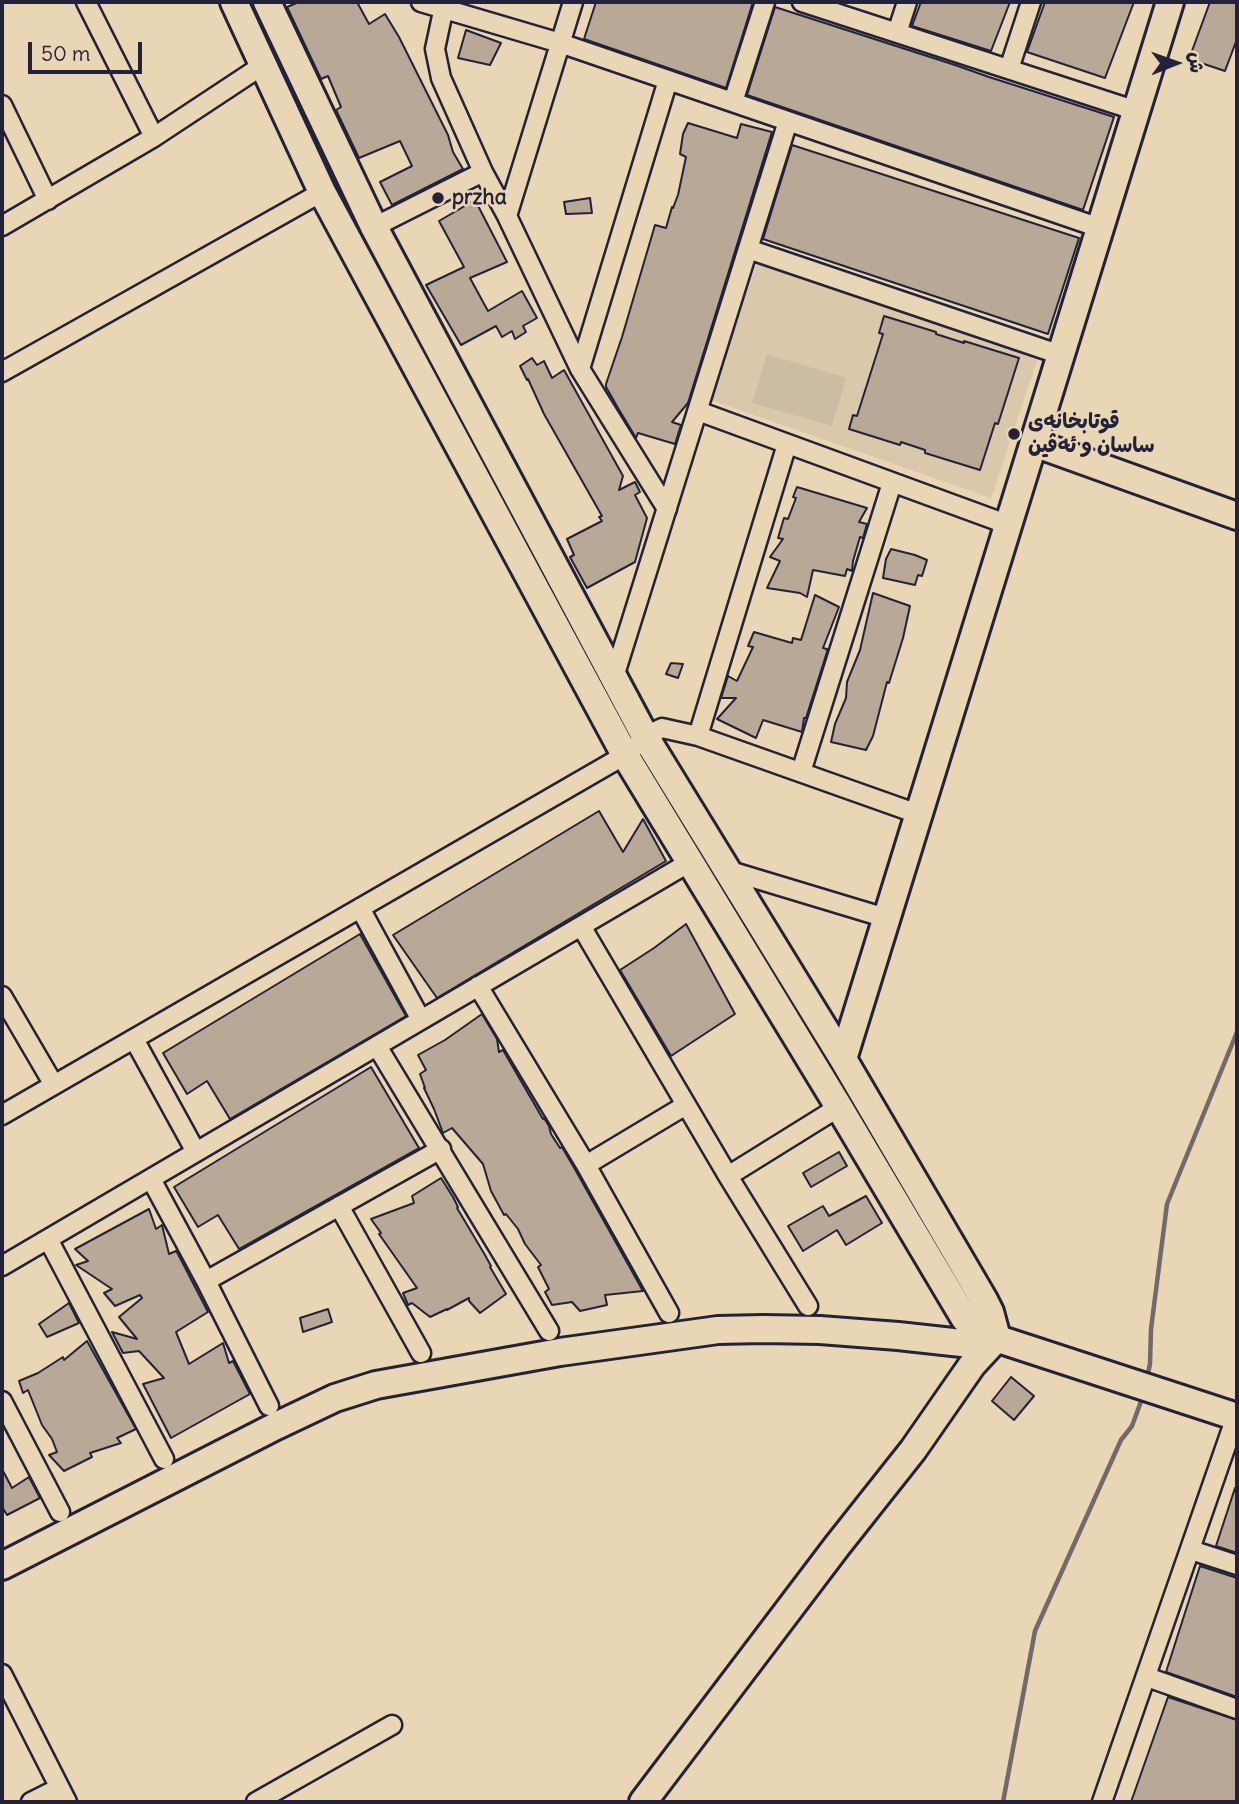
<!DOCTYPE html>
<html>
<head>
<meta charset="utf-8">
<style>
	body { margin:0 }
	#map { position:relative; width:1239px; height:1804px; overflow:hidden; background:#e9d6b4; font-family:Delius,"Playpen Sans Arabic",sans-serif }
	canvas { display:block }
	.frame { position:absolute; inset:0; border:4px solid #22223b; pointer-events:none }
	.north { position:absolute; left:1141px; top:28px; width:70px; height:70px; -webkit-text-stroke:5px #e9d6b4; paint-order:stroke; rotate:89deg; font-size:19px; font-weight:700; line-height:28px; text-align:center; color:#22223b }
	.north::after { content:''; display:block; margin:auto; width:24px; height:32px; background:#22223b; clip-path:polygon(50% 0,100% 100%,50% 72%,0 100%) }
	.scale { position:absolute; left:28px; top:42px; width:114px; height:32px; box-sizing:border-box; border:4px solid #22223b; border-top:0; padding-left:9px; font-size:21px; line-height:24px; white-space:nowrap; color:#22223b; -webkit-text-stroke:5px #e9d6b4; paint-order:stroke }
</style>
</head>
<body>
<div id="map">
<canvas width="1239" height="1804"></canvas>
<div class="frame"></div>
<div class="north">ش</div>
<div class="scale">50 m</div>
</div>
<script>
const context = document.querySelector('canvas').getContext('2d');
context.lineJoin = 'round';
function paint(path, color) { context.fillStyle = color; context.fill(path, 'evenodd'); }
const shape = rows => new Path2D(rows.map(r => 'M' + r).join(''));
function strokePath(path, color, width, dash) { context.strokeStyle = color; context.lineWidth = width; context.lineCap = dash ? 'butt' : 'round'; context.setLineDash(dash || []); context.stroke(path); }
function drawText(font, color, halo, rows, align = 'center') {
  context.font = font + ' Delius,"Playpen Sans Arabic",sans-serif'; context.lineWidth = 5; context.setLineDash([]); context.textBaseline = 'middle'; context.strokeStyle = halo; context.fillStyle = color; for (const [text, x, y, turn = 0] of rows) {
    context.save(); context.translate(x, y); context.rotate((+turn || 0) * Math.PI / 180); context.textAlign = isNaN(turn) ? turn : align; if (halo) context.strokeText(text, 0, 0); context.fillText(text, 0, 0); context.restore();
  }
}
const built = shape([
	[759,256,1040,352,991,498,711,400]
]);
const green = shape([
	[767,354,846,378,832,426,752,403]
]);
const stream = shape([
	[1147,1378,1150,1364,1151,1329,1167,1204,1237,1032],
	[1003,1802,1035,1631,1121,1440,1132,1426,1143,1396]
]);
const building = shape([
	[299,2,357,2,369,24,385,14,399,37,448,135,453,152,463,169,392,205,380,182,412,166,400,141,359,158,336,110,341,107,328,76,321,79,287,7,299,2],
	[596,2,753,2,726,88,584,39,596,2],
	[921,2,1010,2,991,51,912,26,921,2],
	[1045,2,1134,2,1105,78,1027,52,1045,2],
	[1210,2,1237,2,1237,39,1225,71,1189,59,1210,2],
	[775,7,955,65,989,77,1114,117,1083,210,747,95,775,7],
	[466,30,501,43,490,65,458,58,466,30],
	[688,123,737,138,741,124,772,132,688,403,672,422,681,425,675,444,638,433,636,438,618,408,606,387,606,384,622,337,655,225,666,228,672,207,673,208,678,195,686,157,680,154,683,134,688,123],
	[792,145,1079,238,1048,334,763,239,792,145],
	[590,198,592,213,566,214,564,202,590,198],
	[475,200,507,262,470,278,488,311,522,291,537,318,523,326,526,332,515,339,512,331,502,337,496,326,461,345,426,285,464,267,439,221,475,200],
	[884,316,936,332,936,334,964,343,964,341,1019,358,998,424,995,423,980,470,925,453,925,450,901,442,900,445,849,429,853,415,857,416,883,334,879,333,884,316],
	[532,358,537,365,544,361,552,378,564,370,623,476,619,490,635,482,640,492,635,495,647,518,635,562,587,588,570,557,574,555,567,539,602,521,599,517,602,516,544,414,528,379,527,380,520,366,532,358],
	[797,487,867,508,859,522,867,524,863,538,860,537,853,561,852,571,847,569,845,576,813,570,807,597,800,593,767,588,780,561,770,557,783,539,778,538,784,518,788,519,796,498,793,497,797,487],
	[891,549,915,555,927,560,922,576,918,575,915,585,883,578,886,559,891,549],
	[873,593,910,606,903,638,889,683,887,682,873,736,866,750,831,742,835,724,846,698,847,682,860,650,873,593],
	[815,595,839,607,823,648,827,649,827,652,806,718,804,718,802,732,763,720,756,738,717,719,736,698,721,698,728,676,737,681,753,647,748,646,754,632,792,643,793,638,801,640,815,595],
	[671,663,683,664,678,678,666,674,671,663],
	[599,811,623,852,643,819,666,861,437,998,393,935,599,811],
	[686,924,735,1014,671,1056,620,970,654,948,686,924],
	[360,934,406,1016,230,1119,207,1081,187,1094,163,1053,360,934],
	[482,1014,497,1039,499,1052,503,1050,543,1119,544,1118,549,1126,551,1134,560,1148,562,1147,576,1171,643,1291,605,1295,607,1305,580,1311,572,1302,552,1305,545,1292,549,1289,538,1267,541,1265,525,1244,518,1229,506,1214,504,1215,491,1191,483,1164,452,1128,443,1133,434,1109,424,1088,425,1088,420,1074,426,1070,418,1055,445,1040,482,1014],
	[371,1067,419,1148,239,1249,218,1215,198,1227,174,1187,371,1067],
	[839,1152,847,1166,811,1187,803,1173,839,1152],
	[441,1178,453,1197,458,1207,457,1208,485,1255,491,1266,490,1267,506,1294,480,1313,469,1301,469,1298,447,1310,447,1309,430,1317,412,1303,408,1305,403,1293,417,1288,379,1234,381,1233,371,1219,414,1203,412,1196,441,1178],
	[866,1196,882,1223,846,1245,837,1230,803,1251,788,1226,823,1206,829,1216,866,1196],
	[149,1209,156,1229,162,1225,169,1254,176,1251,178,1254,208,1312,176,1332,189,1364,223,1343,229,1363,233,1361,250,1394,171,1438,143,1384,164,1378,139,1351,123,1353,112,1332,137,1339,119,1317,142,1298,140,1295,115,1306,104,1293,112,1289,76,1265,88,1261,75,1249,149,1209],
	[69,1303,79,1323,47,1337,39,1324,69,1303],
	[328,1309,332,1322,303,1332,300,1318,328,1309],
	[87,1341,136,1429,117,1438,121,1443,90,1453,92,1457,64,1471,49,1455,57,1452,52,1439,42,1425,28,1390,23,1393,19,1381,38,1373,63,1357,64,1360,87,1341],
	[1011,1377,1034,1396,1014,1420,992,1401,1011,1377],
	[2,1469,12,1488,29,1477,40,1498,7,1515,2,1507,2,1469],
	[1235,1488,1237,1489,1237,1553,1216,1546,1235,1488],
	[1200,1566,1237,1578,1237,1697,1166,1672,1200,1566],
	[1168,1697,1237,1720,1237,1802,1131,1802,1168,1697]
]);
const street = shape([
	[86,2,154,137],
	[421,2,560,43,1100,228],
	[445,2,435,49,441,78,483,172,507,216,580,369,667,509],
	[802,2,1137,111],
	[897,33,907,2],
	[1009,69,1031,2],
	[733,102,765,2],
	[2,105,48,200],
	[507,216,573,2],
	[2,226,154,137,263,65],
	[374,227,483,172],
	[748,249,1061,355],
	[580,369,668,80],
	[2,372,322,192],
	[698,411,1009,525],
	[614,677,788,121],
	[698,736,787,444],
	[801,772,892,483],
	[727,870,886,918],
	[360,908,421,1020],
	[581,926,728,1176,808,1306],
	[478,986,586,1165,669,1313],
	[2,996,54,1085],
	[134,1039,196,1152],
	[377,1046,549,1331],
	[2,1115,625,755,652,733,662,728,698,736,918,814],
	[586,1165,686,1105],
	[728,1176,839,1107],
	[151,1179,206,1281,269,1406],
	[339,1206,421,1353],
	[48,1239,164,1459],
	[2,1266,690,862],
	[206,1281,441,1149],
	[2,1401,60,1512],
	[1191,1550,1237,1565],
	[2,1674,67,1802],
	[1147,1677,1237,1709],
	[31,1802,59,1788],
	[256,1802,392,1725],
	[1102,1802,1237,1414]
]);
const secondary = shape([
	[234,2,322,192,625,755,839,1107,965,1319,976,1329,989,1336,1237,1417],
	[267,2,374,227,646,738,843,1059,984,1300,990,1312,997,1338],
	[1034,443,1237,516],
	[843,1059,1170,2],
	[2,1566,276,1426,335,1398,376,1385,560,1352,718,1330,763,1329,820,1330,898,1336,989,1346],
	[643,1802,837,1546,913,1450,972,1365,997,1338]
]);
const markers = [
	[438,198,7,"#22223b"],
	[1014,434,7,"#22223b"]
];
const poiNames = [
	["przha",452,198],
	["قوتابخانەی",1028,422],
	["ساسان و ئەڤین",1028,446]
];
paint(built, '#dac8ab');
paint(green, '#ccbca3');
strokePath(stream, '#71696b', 4.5);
paint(building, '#b7a996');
strokePath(building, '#22223b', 2);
strokePath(street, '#22223b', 23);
strokePath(secondary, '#22223b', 32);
strokePath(street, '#e9d6b4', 18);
strokePath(secondary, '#e9d6b4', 26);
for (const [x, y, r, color] of markers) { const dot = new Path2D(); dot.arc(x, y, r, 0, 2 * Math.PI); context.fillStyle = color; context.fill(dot); strokePath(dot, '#e9d6b4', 2.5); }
drawText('bold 21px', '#22223b', '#e9d6b4', poiNames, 'left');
</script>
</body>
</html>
